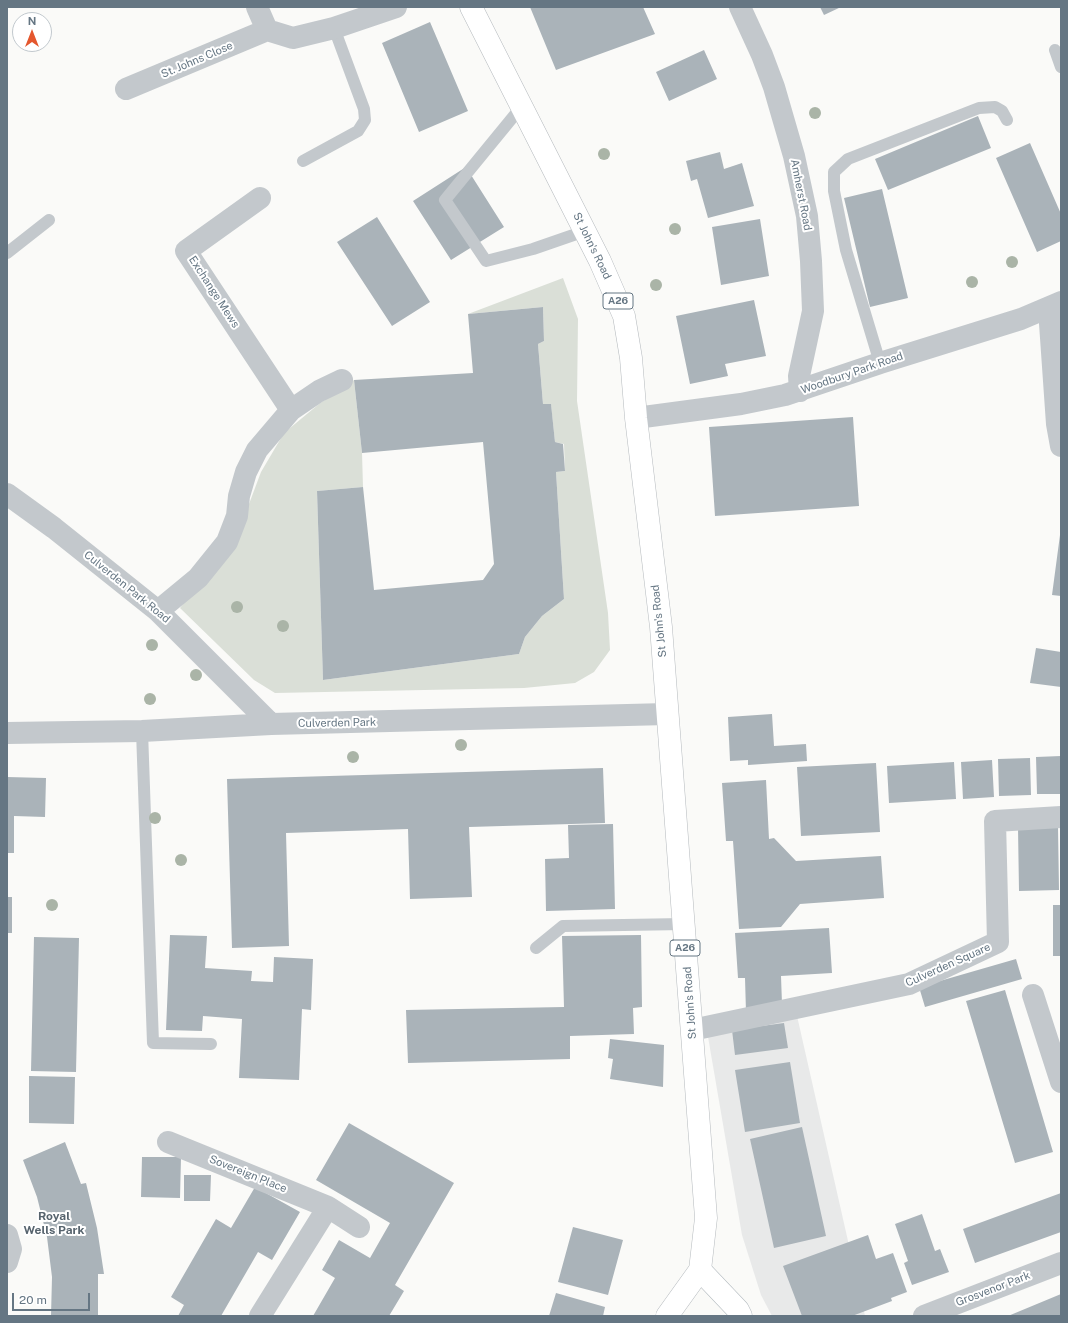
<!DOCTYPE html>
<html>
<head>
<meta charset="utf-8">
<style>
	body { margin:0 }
	#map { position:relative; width:1068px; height:1323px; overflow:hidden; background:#fafaf8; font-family:"Public Sans",sans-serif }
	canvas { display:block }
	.frame { position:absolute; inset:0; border:8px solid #657683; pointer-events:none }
	.north { position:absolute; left:12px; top:12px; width:40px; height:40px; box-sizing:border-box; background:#fff; border:1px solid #c1c8cd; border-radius:50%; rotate:0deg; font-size:11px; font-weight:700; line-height:16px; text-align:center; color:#657683 }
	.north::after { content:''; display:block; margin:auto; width:14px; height:18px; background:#e4572e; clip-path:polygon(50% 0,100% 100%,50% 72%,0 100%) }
	.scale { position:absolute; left:12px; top:1293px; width:78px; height:18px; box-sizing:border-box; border:2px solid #657683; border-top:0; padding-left:5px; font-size:12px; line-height:14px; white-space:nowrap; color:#657683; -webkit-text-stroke:3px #fff; paint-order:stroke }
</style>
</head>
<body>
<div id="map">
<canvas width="1068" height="1323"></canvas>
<div class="frame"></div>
<div class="north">N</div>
<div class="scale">20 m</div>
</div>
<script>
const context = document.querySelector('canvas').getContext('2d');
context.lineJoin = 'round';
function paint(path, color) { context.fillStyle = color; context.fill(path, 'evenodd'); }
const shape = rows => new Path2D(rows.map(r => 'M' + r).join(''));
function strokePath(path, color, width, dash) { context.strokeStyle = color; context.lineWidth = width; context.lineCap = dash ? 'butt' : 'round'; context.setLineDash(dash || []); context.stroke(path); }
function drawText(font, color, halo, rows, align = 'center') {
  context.font = font + ' "Public Sans",sans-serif'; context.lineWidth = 4; context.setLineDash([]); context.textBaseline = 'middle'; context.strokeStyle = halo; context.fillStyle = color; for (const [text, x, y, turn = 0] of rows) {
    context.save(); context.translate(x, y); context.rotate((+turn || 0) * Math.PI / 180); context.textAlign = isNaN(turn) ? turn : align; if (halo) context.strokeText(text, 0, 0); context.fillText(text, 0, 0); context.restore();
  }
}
const built = shape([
	[795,1007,865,1316,772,1316,761,1295,742,1235,707,1031]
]);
const green = shape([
	[563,278,578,319,577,401,608,613,610,650,594,672,575,683,524,688,275,693,254,680,180,608,237,536,261,472,284,433,319,404,354,380,362,453,363,487,317,491,323,680,519,654,525,637,542,616,564,599,556,472,565,471,564,444,555,442,551,405,543,404,538,344,544,341,543,307,468,314]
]);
const building = shape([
	[530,7,643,7,655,34,556,70],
	[820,7,841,7,824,15],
	[430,22,468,111,419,132,382,43],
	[704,50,717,79,669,101,656,72],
	[978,116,991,148,888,190,875,159],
	[1030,143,1061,214,1061,241,1037,252,996,158],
	[720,152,724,169,742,163,754,206,708,218,697,179,691,181,686,161],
	[466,167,504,227,451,260,413,201],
	[882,189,908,298,870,307,844,198],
	[377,217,430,302,392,326,337,242],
	[760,219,769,276,721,285,712,227],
	[754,300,766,356,725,364,728,376,690,384,676,316],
	[543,307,544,341,538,344,543,404,551,404,555,442,563,444,565,471,556,472,564,599,542,616,525,637,519,654,323,680,317,491,363,487,374,590,483,580,494,564,483,442,362,453,354,380,473,373,468,314],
	[853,417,859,506,715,516,709,427],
	[1060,535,1061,535,1061,596,1052,595],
	[1036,648,1061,652,1061,687,1030,683],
	[772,714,774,746,806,744,807,761,748,765,748,760,730,761,728,717],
	[1061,756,1061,794,1037,794,1036,757],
	[1030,758,1031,795,999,796,998,759],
	[992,760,994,797,963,799,961,762],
	[954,762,956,799,889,803,887,766],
	[876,763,880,832,801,836,797,767],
	[603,768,605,823,469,827,472,897,410,899,408,829,286,833,289,946,232,948,227,779],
	[7,777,46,778,45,817,14,816,14,853,7,853],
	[766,780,769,839,774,838,796,861,881,856,884,898,800,904,781,927,739,929,733,841,726,841,722,783],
	[613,824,615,909,546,911,545,859,569,858,568,825],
	[1058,827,1059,890,1019,891,1018,828],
	[7,897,12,897,12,933,7,933],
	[1053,905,1061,905,1061,956,1053,956],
	[829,928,832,973,781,976,782,1004,746,1012,745,978,738,978,735,933],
	[170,935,207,936,205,968,252,971,251,981,273,982,274,957,313,959,311,1010,302,1009,299,1080,239,1078,242,1019,203,1016,202,1031,166,1030],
	[641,935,642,1007,633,1008,634,1034,570,1036,570,1059,408,1063,406,1010,564,1007,562,936],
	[34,937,79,938,76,1072,31,1071],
	[1016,959,1022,979,925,1007,919,987],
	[1005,990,1053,1152,1015,1163,966,1001],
	[784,1023,788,1048,735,1055,732,1030],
	[610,1039,664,1045,663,1087,610,1079,613,1059,608,1058],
	[790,1062,800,1123,745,1132,735,1070],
	[29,1076,75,1077,74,1124,29,1123],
	[349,1123,454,1183,395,1285,404,1291,389,1316,313,1316,335,1278,322,1270,339,1240,370,1258,390,1223,316,1180],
	[802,1127,826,1236,774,1248,750,1139],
	[65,1142,81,1184,86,1183,97,1228,104,1274,98,1274,98,1316,51,1316,52,1277,47,1237,37,1197,23,1160],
	[142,1157,181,1157,180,1198,141,1197],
	[184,1175,211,1175,210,1201,184,1201],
	[255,1187,300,1212,272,1260,258,1252,221,1316,178,1316,184,1305,171,1297,216,1219,231,1228],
	[1061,1193,1061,1232,975,1263,963,1229],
	[922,1214,935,1251,940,1249,949,1272,912,1285,904,1263,908,1261,895,1224],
	[573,1227,623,1240,608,1295,558,1282],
	[868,1235,876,1259,893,1253,907,1292,891,1298,892,1301,852,1316,802,1316,783,1266],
	[556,1293,605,1307,603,1316,549,1316],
	[1061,1294,1061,1316,1008,1316]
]);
const lane = shape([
	[1055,50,1061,67],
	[522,106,445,200,486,261,533,249,585,231],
	[303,161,358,131,365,120,364,109,334,28],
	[7,253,49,220],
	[880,363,846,250,834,191,834,172,848,159,979,108,995,107,1002,111,1007,120],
	[142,731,153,1043,211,1044],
	[536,948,563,926,684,924]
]);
const street = shape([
	[257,7,267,30],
	[740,7,762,55,774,87,794,156,807,216,811,261,813,311,799,376,800,391],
	[126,89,267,30,293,38,334,28,396,7],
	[260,198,186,251,291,410],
	[1049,309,1057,424,1061,446],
	[636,418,741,404,785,395,880,363,1021,319,1061,302],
	[7,494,54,528,158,611,271,724],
	[158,611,198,578,227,542,237,516,239,496,246,472,257,450,291,410,319,391,342,380],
	[7,733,142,731,271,724,667,714],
	[1033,995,1061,1082],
	[692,1030,909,984,998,942,995,821,1061,817],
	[168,1142,328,1207,260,1316],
	[328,1207,359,1227],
	[7,1235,11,1249,7,1262],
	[924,1316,1061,1263]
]);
const secondary = shape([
	[700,1270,738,1310,741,1316]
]);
const highway = shape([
	[471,7,600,261,624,316,631,358,636,418,661,627,706,1218,700,1270,667,1316]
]);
const trees = [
	[815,113],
	[604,154],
	[675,229],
	[1012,262],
	[972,282],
	[656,285],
	[237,607],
	[283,626],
	[152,645],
	[196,675],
	[150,699],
	[461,745],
	[353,757],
	[155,818],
	[181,860],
	[52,905]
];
const shields = [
	[618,301,30],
	[685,948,30]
];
const shieldNames = [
	["A26",618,301],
	["A26",685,948]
];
const streetNames = [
	["St. Johns Close",197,60,-23],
	["Amherst Road",801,195,79],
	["St John's Road",592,246,64],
	["Exchange Mews",214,292,57],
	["Woodbury Park Road",852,373,-19],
	["Culverden Park Road",127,587,39],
	["St John's Road",659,621,-96],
	["Culverden Park",337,723,-1],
	["Culverden Square",948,965,-24],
	["St John's Road",690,1003,-94],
	["Sovereign Place",248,1174,22],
	["Grosvenor Park",993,1289,-21]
];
const neighbourhoodNames = [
	["Royal",54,1216],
	["Wells Park",54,1230]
];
paint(built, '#e8e9e9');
paint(green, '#dadfd7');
paint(building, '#aab3b9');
strokePath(secondary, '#b3babf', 23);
strokePath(highway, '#b4b9bd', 23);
strokePath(lane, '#c3c8cc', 12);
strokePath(street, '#c3c8cc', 22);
strokePath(secondary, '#fff', 22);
strokePath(highway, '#fff', 22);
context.fillStyle = '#aab4a7';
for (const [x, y] of trees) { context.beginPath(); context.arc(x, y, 6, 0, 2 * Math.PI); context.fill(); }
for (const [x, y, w] of shields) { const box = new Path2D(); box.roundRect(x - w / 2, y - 8, w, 16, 3); context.fillStyle = '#fff'; context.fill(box); strokePath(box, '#657683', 1); }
drawText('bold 10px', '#657683', null, shieldNames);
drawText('11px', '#657683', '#fff', streetNames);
drawText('bold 12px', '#57646e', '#fff', neighbourhoodNames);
</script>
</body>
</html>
